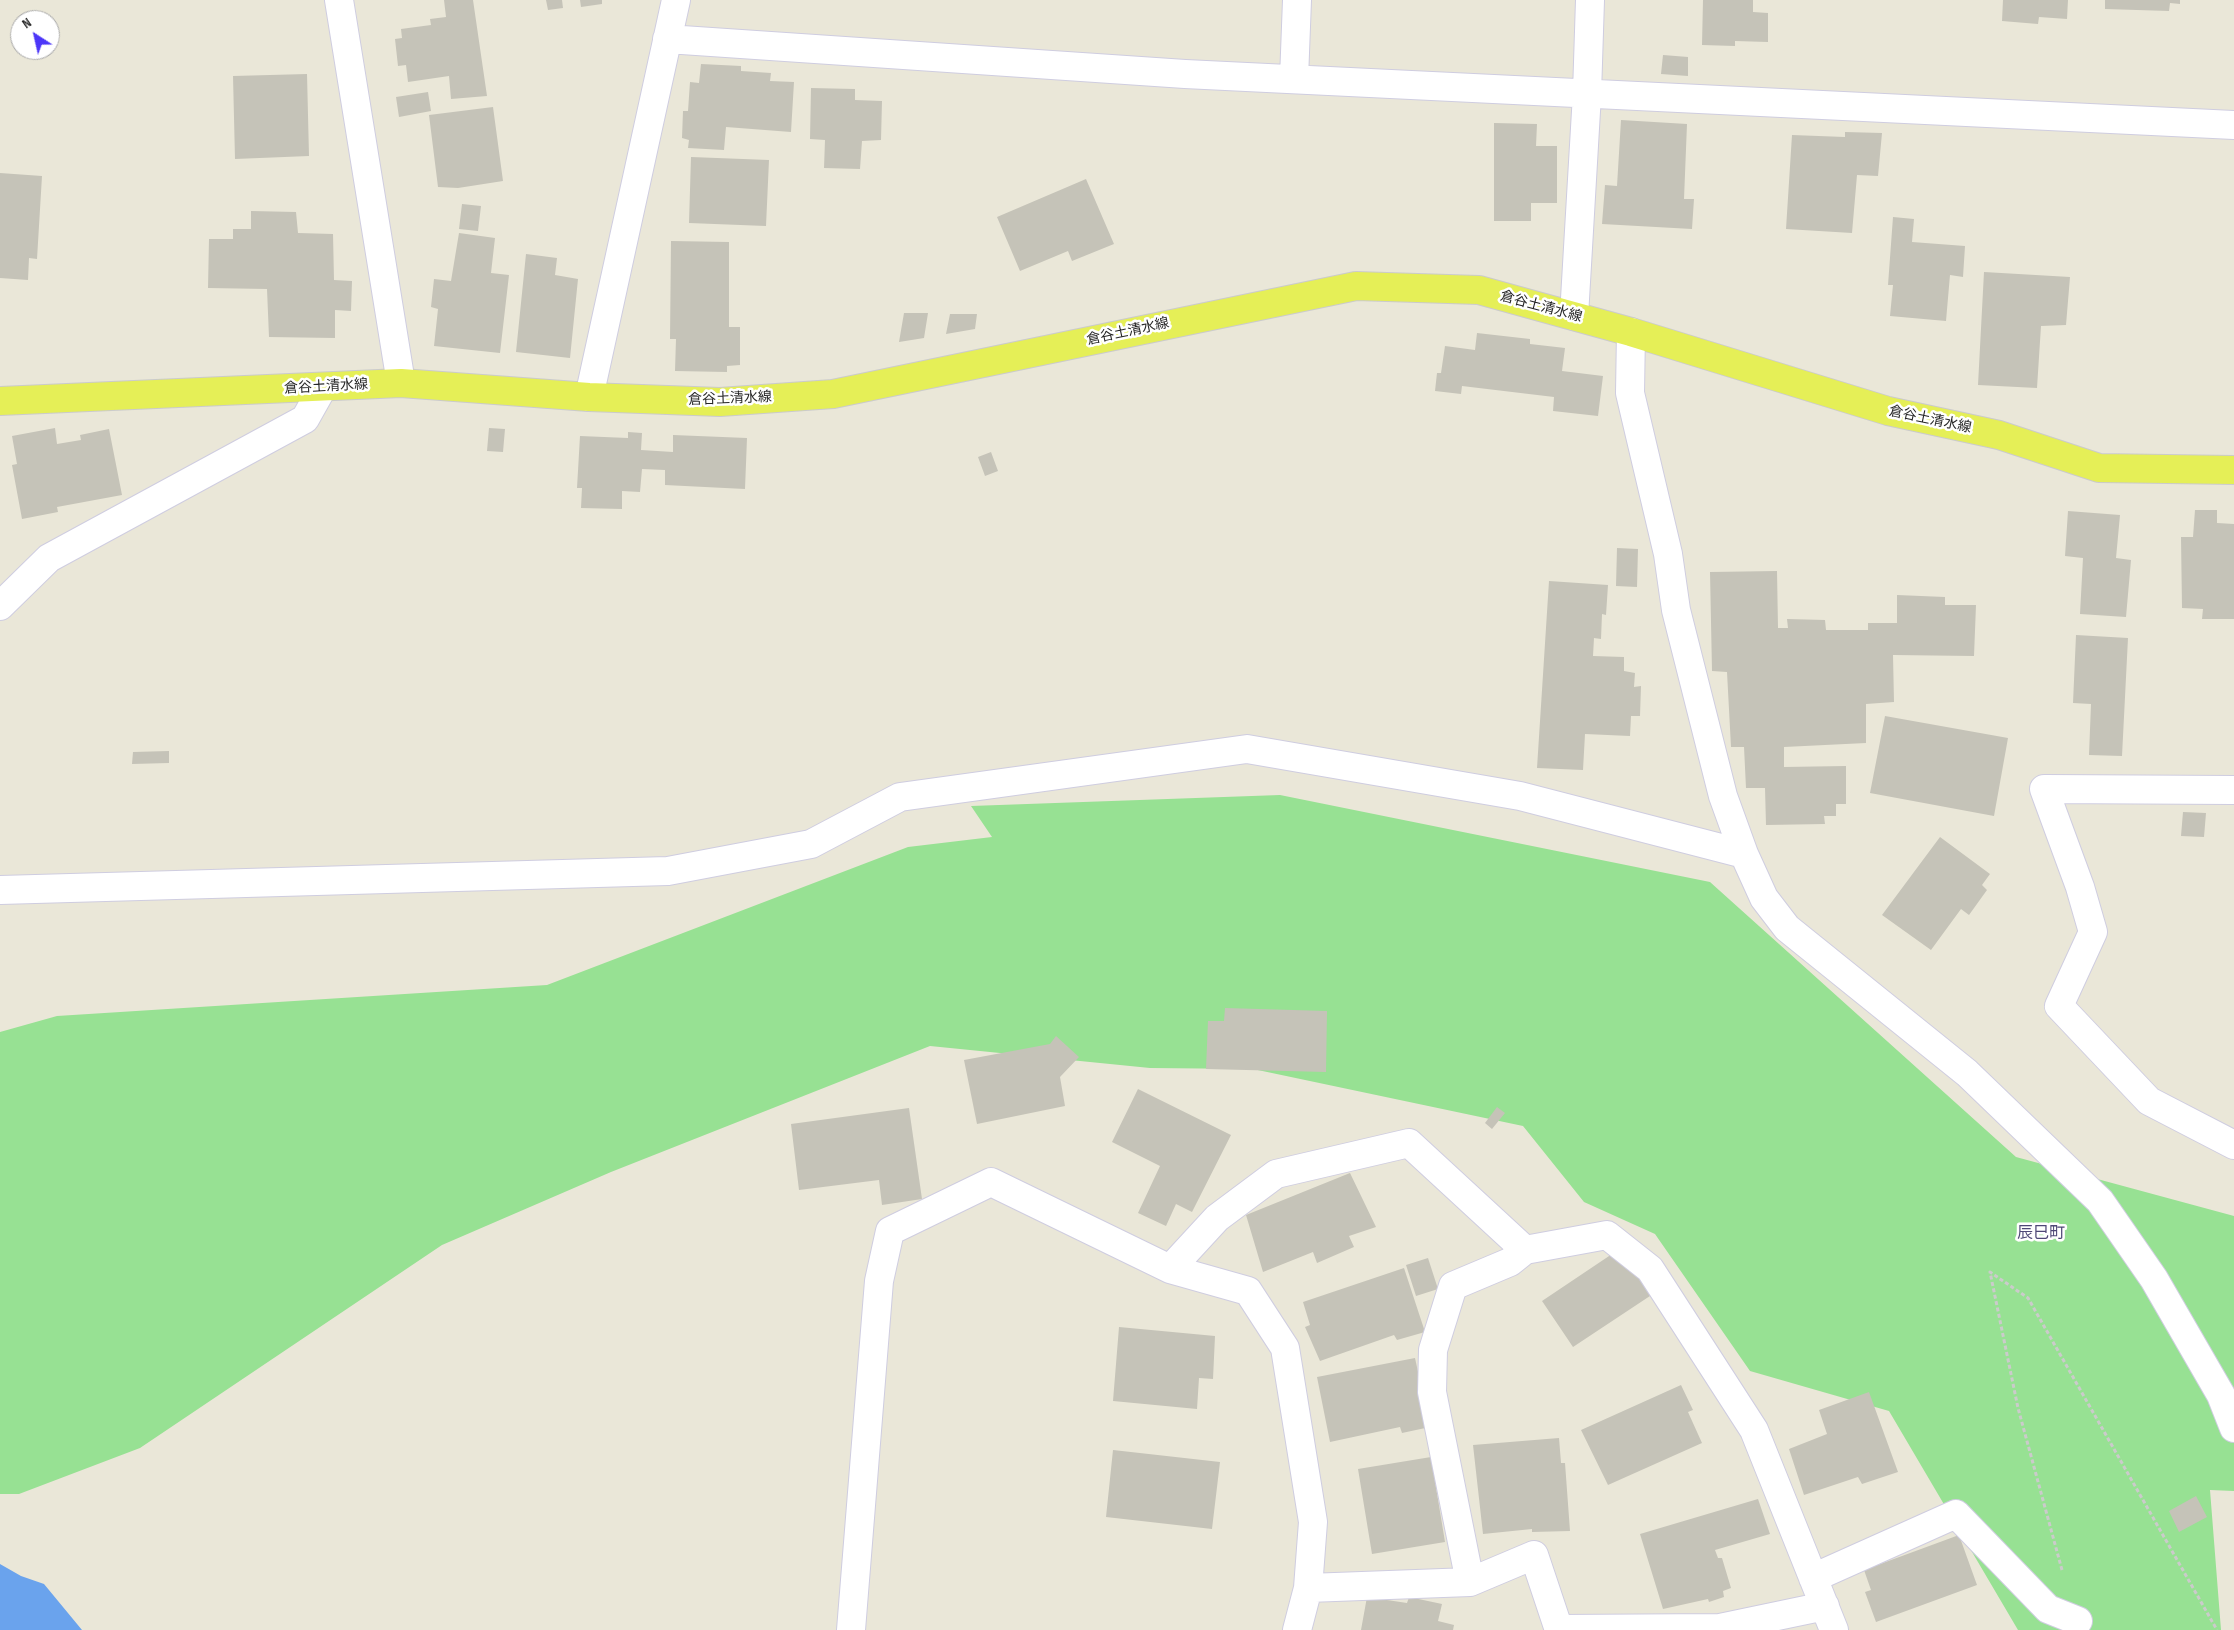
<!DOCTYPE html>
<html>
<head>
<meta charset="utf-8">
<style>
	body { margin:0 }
	#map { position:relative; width:2234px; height:1630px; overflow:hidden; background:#eae7d8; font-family:"Sofia Sans Condensed",sans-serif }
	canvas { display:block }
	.north { position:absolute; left:10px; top:10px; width:50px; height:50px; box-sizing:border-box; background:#fff; border:1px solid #a9a9a9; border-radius:50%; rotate:325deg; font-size:14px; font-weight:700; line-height:20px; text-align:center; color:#272727 }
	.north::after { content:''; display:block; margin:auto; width:18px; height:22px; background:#4c36f8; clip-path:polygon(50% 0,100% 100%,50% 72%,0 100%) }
</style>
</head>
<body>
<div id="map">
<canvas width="2234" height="1630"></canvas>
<div class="north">N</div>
</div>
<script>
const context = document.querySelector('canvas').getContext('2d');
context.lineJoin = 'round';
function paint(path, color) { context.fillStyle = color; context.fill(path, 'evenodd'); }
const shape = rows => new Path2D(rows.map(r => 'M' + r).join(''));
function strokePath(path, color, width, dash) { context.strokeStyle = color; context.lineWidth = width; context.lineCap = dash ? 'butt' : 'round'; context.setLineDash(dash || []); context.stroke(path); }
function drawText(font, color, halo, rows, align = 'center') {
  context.font = font + ' "Sofia Sans Condensed","Noto Sans JP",sans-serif'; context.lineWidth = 5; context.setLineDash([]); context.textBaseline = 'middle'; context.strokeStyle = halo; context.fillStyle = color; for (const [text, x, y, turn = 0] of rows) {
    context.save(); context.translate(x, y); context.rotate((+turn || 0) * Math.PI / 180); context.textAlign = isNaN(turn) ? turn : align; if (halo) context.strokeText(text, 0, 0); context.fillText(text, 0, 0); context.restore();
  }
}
const green = shape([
	[1280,795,1710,882,2016,1157,2234,1216,2234,1491,2210,1490,2221,1630,2018,1630,1889,1411,1750,1371,1655,1234,1584,1202,1523,1126,1253,1069,1150,1068,930,1046,611,1172,442,1245,140,1448,19,1494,0,1494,0,1032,57,1016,547,985,908,847,992,837,971,806]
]);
const water = shape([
	[0,1564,21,1576,44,1584,82,1630,0,1630]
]);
const building = shape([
	[444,0,473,0,487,96,451,99,449,76,408,82,406,65,398,66,395,39,402,38,401,29,431,25,430,19,446,17],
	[546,0,562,0,563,8,548,10],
	[580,0,602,0,602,4,581,7],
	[1703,0,1753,0,1753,12,1768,13,1768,42,1735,41,1735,46,1702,45],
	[2003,0,2068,0,2067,19,2039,17,2038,24,2002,21],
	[2105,0,2180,0,2180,4,2170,3,2169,11,2105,9],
	[1663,55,1688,57,1688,76,1661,74],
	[701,64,741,66,741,71,771,73,770,81,794,82,791,132,726,127,724,150,688,148,689,140,682,138,683,111,688,111,690,82,699,83],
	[307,74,309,156,235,159,233,76],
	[811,88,855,89,855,100,882,101,881,140,862,141,860,169,824,168,825,140,810,139],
	[428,92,431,111,399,117,396,97],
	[493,107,503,181,458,188,438,187,429,115],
	[1621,120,1687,124,1684,199,1694,199,1692,229,1602,224,1605,185,1617,186],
	[1494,123,1537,124,1536,146,1557,146,1557,203,1531,203,1531,221,1494,221],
	[1845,132,1882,133,1878,176,1857,175,1852,233,1786,229,1792,135,1845,137],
	[691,157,769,160,766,226,689,223],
	[0,173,42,176,37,259,29,258,28,280,0,278],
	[1086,179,1114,244,1072,261,1068,251,1020,271,997,217],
	[462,204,481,206,478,231,459,229],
	[251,211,296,212,298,233,333,234,334,280,352,281,351,311,335,310,335,338,269,337,267,289,208,288,209,239,233,239,233,229,251,229],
	[1893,217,1914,219,1912,242,1965,246,1963,277,1950,275,1946,321,1890,316,1893,285,1888,285],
	[459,233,495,238,491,273,509,275,500,353,434,346,438,309,431,307,434,279,451,281],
	[671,241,729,242,729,327,740,327,740,365,727,366,727,372,675,371,676,339,670,339],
	[526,254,557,258,555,275,578,279,570,358,516,352],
	[1984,272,2070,277,2066,325,2041,326,2037,388,1978,385],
	[904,313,928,313,924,338,899,342],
	[950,314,977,314,975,329,946,334],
	[1477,333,1530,339,1530,344,1565,348,1562,371,1603,376,1598,416,1553,411,1554,397,1462,386,1461,394,1435,391,1437,373,1441,373,1445,346,1475,350],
	[55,428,57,444,81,440,80,435,109,429,122,495,57,507,58,512,22,519,12,465,17,464,12,436],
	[489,428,505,429,503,452,487,451],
	[628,432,642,433,641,450,673,452,673,435,747,438,745,489,665,485,665,470,642,469,640,492,622,491,622,509,581,508,582,488,577,488,580,436,628,438],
	[991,452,998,471,985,476,978,457],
	[2195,510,2217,510,2217,523,2234,524,2234,619,2202,619,2203,609,2182,608,2181,537,2193,537],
	[2068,511,2120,515,2116,558,2131,560,2126,617,2080,614,2083,558,2065,556],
	[1617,548,1638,549,1637,587,1616,586],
	[1777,571,1778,628,1788,628,1787,619,1825,620,1826,630,1868,630,1868,623,1897,623,1897,595,1945,597,1945,605,1976,605,1974,656,1893,655,1894,702,1866,704,1866,743,1784,747,1784,767,1846,766,1846,804,1836,804,1836,816,1824,816,1825,824,1766,825,1765,788,1746,788,1744,747,1731,747,1727,672,1712,671,1710,572],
	[1549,581,1608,585,1606,615,1602,614,1601,639,1594,638,1593,656,1624,657,1624,671,1635,673,1634,687,1641,686,1640,716,1631,716,1630,736,1585,734,1583,770,1537,768],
	[2076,635,2128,638,2122,756,2089,755,2091,704,2073,703],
	[1885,716,2008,738,1994,816,1870,793],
	[169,751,169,763,132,764,133,752],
	[2183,812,2206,813,2204,837,2181,836],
	[1940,837,1990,874,1982,885,1987,890,1969,915,1961,909,1931,950,1882,915],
	[1225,1008,1327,1011,1326,1072,1206,1069,1208,1021,1224,1021],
	[1056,1036,1079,1057,1060,1077,1065,1106,977,1124,964,1060,1050,1044],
	[1138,1089,1231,1135,1192,1212,1176,1204,1166,1226,1138,1213,1160,1166,1112,1142],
	[1497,1107,1505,1113,1492,1129,1485,1123],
	[909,1108,922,1199,882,1205,879,1180,799,1190,791,1124],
	[1350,1173,1376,1227,1349,1236,1354,1247,1317,1263,1313,1252,1263,1272,1246,1215],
	[1621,1248,1653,1294,1573,1347,1542,1301],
	[1428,1258,1438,1289,1416,1296,1406,1265],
	[1404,1268,1425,1332,1397,1340,1394,1335,1320,1361,1305,1327,1310,1325,1303,1302],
	[1119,1327,1215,1336,1213,1379,1199,1378,1197,1409,1113,1401],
	[1415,1358,1430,1427,1402,1433,1400,1427,1330,1442,1317,1377],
	[1681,1385,1693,1410,1688,1412,1702,1443,1608,1485,1581,1430],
	[1869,1392,1898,1472,1862,1484,1858,1477,1804,1495,1789,1449,1827,1434,1819,1410],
	[1559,1438,1561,1463,1565,1463,1570,1531,1532,1532,1532,1529,1483,1534,1473,1445],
	[1113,1450,1220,1462,1212,1529,1106,1517],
	[1431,1457,1445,1542,1372,1554,1358,1469],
	[2196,1496,2207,1517,2179,1532,2169,1511],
	[1758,1499,1770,1534,1715,1550,1718,1558,1722,1558,1731,1588,1723,1591,1724,1597,1709,1602,1708,1599,1663,1609,1640,1534],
	[1959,1535,1977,1585,1876,1622,1865,1592,1871,1590,1864,1570],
	[1367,1597,1407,1603,1409,1597,1442,1604,1438,1621,1454,1625,1453,1630,1361,1630]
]);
const path = shape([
	[2062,1570,2018,1408,1990,1272,2028,1298,2217,1630]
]);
const minor = shape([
	[339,0,401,383],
	[667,39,1185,74,2234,125],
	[1294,79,1297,0],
	[1574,316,1587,94,1590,0],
	[1631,332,1630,393,1668,554,1676,610,1723,796,1744,854,1764,898,1787,928,1967,1073,2100,1201,2154,1279,2221,1395,2234,1428],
	[589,397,676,0],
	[0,606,49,558,305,419,323,387],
	[2234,790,2044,789,2080,887,2093,932,2059,1006,2149,1101,2234,1145],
	[0,890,668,871,811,844,900,797,1247,749,1520,796,1744,854],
	[1170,1269,1217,1218,1276,1174,1409,1143,1525,1250,1607,1235,1650,1269,1754,1430,1834,1630],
	[1813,1578,1956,1514,2048,1609,2078,1621],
	[1470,1582,1432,1392,1433,1350,1453,1286,1510,1262,1525,1250],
	[1559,1629,1720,1628,1825,1606],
	[851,1630,879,1281,890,1231,991,1182,1170,1269,1248,1291,1285,1348,1313,1522,1308,1588],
	[1297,1630,1308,1588,1470,1582,1534,1555,1559,1630]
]);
const major = shape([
	[0,401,401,383,589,397,720,402,833,394,1356,286,1479,290,1631,332,1888,411,1999,435,2099,468,2234,470]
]);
const streetNames = [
	["倉谷土清水線",1541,307,15],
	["倉谷土清水線",1128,332,-12],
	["倉谷土清水線",326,387,-3],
	["倉谷土清水線",730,399,-2],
	["倉谷土清水線",1930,420,12]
];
const quarterNames = [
	["辰巳町",2041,1234]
];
paint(green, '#97e193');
paint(water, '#6aa3ed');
paint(building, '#c5c3b8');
strokePath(minor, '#cfcde0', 30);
strokePath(major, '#cbcbcb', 30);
strokePath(path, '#cbcbcb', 3, [4, 2.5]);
strokePath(minor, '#fff', 28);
strokePath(major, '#e5ef57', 28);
drawText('14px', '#272727', '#fff', streetNames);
drawText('16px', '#4e4876', '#fff', quarterNames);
</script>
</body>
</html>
